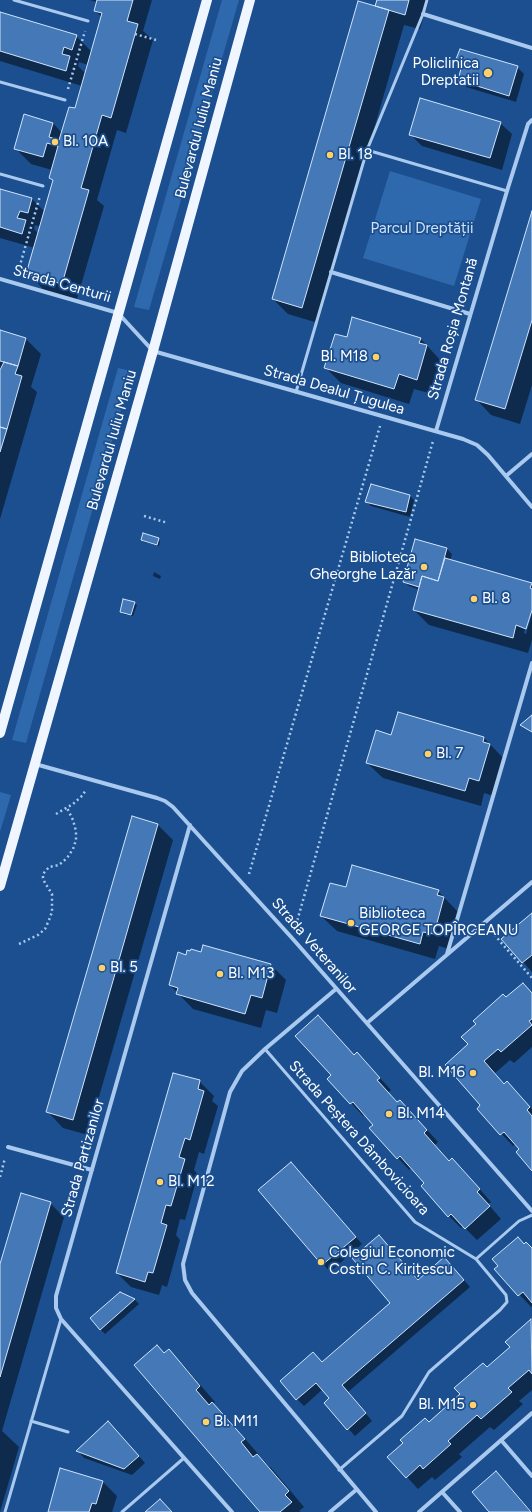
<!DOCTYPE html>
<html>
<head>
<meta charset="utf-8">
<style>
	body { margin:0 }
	canvas { display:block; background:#1b4f8f }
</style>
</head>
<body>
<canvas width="532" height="1512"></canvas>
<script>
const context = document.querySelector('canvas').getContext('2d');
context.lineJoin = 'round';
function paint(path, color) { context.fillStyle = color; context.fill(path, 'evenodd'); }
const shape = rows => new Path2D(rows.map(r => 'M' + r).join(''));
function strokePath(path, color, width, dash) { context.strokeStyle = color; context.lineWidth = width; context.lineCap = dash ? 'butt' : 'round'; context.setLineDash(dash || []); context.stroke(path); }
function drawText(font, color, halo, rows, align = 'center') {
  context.font = font + ' Figtree,sans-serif'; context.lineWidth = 3.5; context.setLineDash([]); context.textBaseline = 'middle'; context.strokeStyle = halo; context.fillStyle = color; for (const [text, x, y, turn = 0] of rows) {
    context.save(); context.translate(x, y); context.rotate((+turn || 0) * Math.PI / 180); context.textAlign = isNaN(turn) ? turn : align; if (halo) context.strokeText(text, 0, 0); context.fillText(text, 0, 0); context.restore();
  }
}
const green = shape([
	[222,0,239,0,149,310,134,307],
	[390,171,481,199,454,286,363,258],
	[118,368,132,371,26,743,12,740],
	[0,792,11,795,0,832]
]);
const shadow = shape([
	[89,0,152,0,143,31,153,40,126,133,117,130,97,200,104,206,77,299,43,289,28,273,35,248,0,238,0,190,32,199,45,212,54,182,50,178,52,170,31,164,15,148,53,123,62,133,75,110,82,86,0,61,0,13,76,36,92,52,102,17,95,11,98,2],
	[79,62,88,65,86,74,78,66],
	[35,225,41,227,39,234,34,229],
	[378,0,429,0,420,29,404,25,318,323,288,314,273,299],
	[458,59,517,67,524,74,516,102,466,87,459,80,463,65],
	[500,123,512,134,502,170,422,146,410,134],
	[532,215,532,385,520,424,491,415,476,399],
	[0,331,26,339,41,354,31,387,37,392,0,519],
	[347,338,421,339,442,362,432,394,414,389,409,404,341,383,326,368],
	[410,496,414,500,410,517,371,506,366,501],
	[158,539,160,541,159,546,144,542,142,540],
	[416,540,447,549,452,554,450,561,532,585,532,606,524,633,526,634,532,613,532,640,528,653,429,625,414,610,420,590,409,586,404,581],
	[154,572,161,576,160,579,153,576],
	[134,603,137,605,133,616,123,614,121,612],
	[392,736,484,738,505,760,494,796,484,793,481,806,383,778,367,763],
	[132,817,158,825,173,840,88,1135,63,1128,48,1112],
	[346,889,438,891,459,913,449,949,439,946,435,959,337,931,321,916],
	[532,914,532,972,503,939],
	[204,946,271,965,286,980,277,1013,266,1010,261,1028,193,1009,170,985,186,956,202,954],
	[532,993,532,1047,514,1063,510,1060,495,1073,505,1085,507,1082,532,1109,532,1169,521,1149,516,1144,513,1146,478,1109,482,1106,469,1044,506,998],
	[355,1056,369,1066,391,1090,388,1093,397,1103,412,1113,438,1142,435,1145,450,1162,464,1171,491,1202,488,1204,501,1219,477,1240,463,1226,461,1228,449,1216,422,1186,425,1183,412,1168,409,1170,371,1128,375,1125,365,1114,363,1116,329,1079],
	[199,1081,214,1096,212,1101,218,1106,204,1154,199,1152,194,1170,198,1174,185,1220,180,1219,176,1235,180,1240,167,1287,162,1285,159,1295,131,1287,117,1273],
	[291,1163,362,1244,330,1272,260,1190],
	[50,1203,64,1217,2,1431,19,1447,0,1512,0,1268],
	[524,1245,532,1249,532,1306,531,1307,496,1269],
	[451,1265,470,1287,348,1392,372,1421,355,1436,325,1403,331,1398,323,1389,304,1406,297,1399,322,1363,418,1281],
	[120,1293,135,1300,139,1304,105,1334,100,1329],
	[531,1320,532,1390,519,1401,523,1404,494,1430,490,1427,459,1454,462,1457,435,1480,432,1477,418,1489,407,1477,429,1423,511,1347,507,1342],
	[168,1351,184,1366,215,1402,213,1404,228,1419,259,1455,258,1456,273,1470,304,1507,299,1511,301,1512,261,1512,164,1354],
	[115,1430,145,1463,132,1475,84,1458,78,1451],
	[496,1472,510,1487,532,1512,490,1512],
	[103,1482,117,1496,112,1512,49,1512]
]);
const building = shape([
	[97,0,133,0,127,21,138,24,111,118,102,115,81,188,89,190,62,284,26,274,53,180,49,178,58,146,47,143,43,157,14,149,24,114,53,123,49,137,59,140,69,107,75,108,102,13,94,11,97,0],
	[377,0,409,0,405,15,375,6,377,0],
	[358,1,389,10,302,308,272,299,358,1],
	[0,12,77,35,72,50,64,47,62,54,70,56,66,71,0,51,0,12],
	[460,49,518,66,509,96,458,80,463,61,456,59,460,49],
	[420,98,501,122,490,158,409,135,420,98],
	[0,189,32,198,28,213,20,211,17,218,26,220,22,234,0,227,0,189],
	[532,211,532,320,505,409,475,400,532,211],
	[352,317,421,338,419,343,427,345,417,380,399,374,394,389,324,368,335,334,347,337,352,317],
	[0,330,26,338,18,366,0,361,0,330],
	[4,362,18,366,15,374,22,376,7,429,0,427,0,370,4,362],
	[0,427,7,429,0,452,0,427],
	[371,484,410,495,406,512,365,502,371,484],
	[143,533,159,538,157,545,141,540,143,533],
	[415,539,447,548,438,581,422,576,419,587,403,582,415,539],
	[445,558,532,583,530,588,532,589,532,610,526,629,516,625,513,638,413,610,422,576,438,581,445,558],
	[123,599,135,602,131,615,120,612,123,599],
	[398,712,484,737,483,742,490,744,479,781,469,778,465,791,366,763,376,730,391,735,398,712],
	[532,715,532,732,520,725,532,715],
	[132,816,158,824,73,1120,46,1112,132,816],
	[352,865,439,890,437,895,444,897,434,934,423,932,420,944,320,916,330,883,346,887,352,865],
	[532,913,532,955,522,963,501,939,532,913],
	[203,945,271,964,262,998,251,995,245,1014,176,994,178,988,169,985,178,952,186,955,187,950,190,951,191,949,201,952,203,945],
	[523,983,532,993,532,1019,529,1021,532,1025,501,1052,498,1049,484,1061,504,1084,507,1081,530,1107,527,1110,532,1116,532,1171,516,1152,519,1149,504,1132,500,1135,477,1109,480,1105,445,1065,468,1044,461,1037,476,1024,473,1021,503,994,506,997,523,983],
	[318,1015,354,1055,357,1052,380,1078,377,1080,397,1102,400,1100,427,1130,424,1133,449,1161,452,1158,480,1189,477,1192,490,1206,465,1229,451,1214,448,1217,421,1186,424,1183,400,1156,397,1159,369,1128,373,1125,353,1102,350,1104,327,1079,331,1075,295,1036,318,1015],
	[173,1073,200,1080,198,1089,204,1091,190,1140,185,1138,179,1157,185,1159,171,1206,166,1205,161,1223,167,1225,153,1273,148,1272,145,1282,116,1273,173,1073],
	[291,1162,356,1237,322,1265,258,1190,291,1162],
	[21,1193,51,1202,0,1377,0,1264,21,1193],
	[379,1235,418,1280,444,1257,464,1280,342,1385,366,1413,347,1430,324,1403,329,1398,316,1383,296,1400,280,1381,313,1352,322,1362,390,1303,352,1258,379,1235],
	[518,1237,524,1244,526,1242,532,1248,532,1303,523,1292,518,1296,494,1269,498,1266,492,1259,518,1237],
	[120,1292,135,1299,100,1330,90,1318,120,1292],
	[531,1319,532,1374,529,1370,508,1388,512,1392,481,1419,477,1415,448,1441,451,1444,423,1469,420,1465,406,1478,387,1457,403,1443,400,1440,425,1418,429,1422,460,1394,454,1388,483,1363,487,1367,510,1347,505,1342,531,1319],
	[157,1345,164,1353,169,1349,200,1386,196,1390,209,1405,212,1402,245,1439,241,1442,253,1457,257,1454,289,1491,285,1495,292,1502,280,1512,260,1512,134,1365,157,1345],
	[108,1421,139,1456,124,1469,76,1451,108,1421],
	[60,1468,103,1481,96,1504,92,1503,89,1512,48,1512,60,1468],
	[496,1471,531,1512,489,1512,472,1492,496,1471],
	[160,1499,172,1512,145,1512,160,1499]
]);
const path = shape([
	[135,34,156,40],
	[68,89,85,31],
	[18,272,40,196],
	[144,516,168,523],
	[56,814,73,804,83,795,86,789],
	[249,874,380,426],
	[296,925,433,441],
	[491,931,532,978],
	[19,944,38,935,45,929,49,920,52,912,52,894,45,883,43,878,43,874,49,867,59,865,67,858,73,849,76,840,76,831,73,820,67,808],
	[0,1177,5,1158]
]);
const service = shape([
	[14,0,88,21],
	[0,82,65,100],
	[367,150,507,191],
	[0,174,43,186],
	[296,392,367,150,423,14,427,0],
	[265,1049,415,1222,476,1259,506,1295,507,1302,500,1310,429,1372,402,1416,339,1470],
	[476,1259,519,1221,532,1215],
	[31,1421,68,1432],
	[5,1512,61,1319],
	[122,1512,184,1458]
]);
const minor = shape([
	[423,14,532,48],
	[331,272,470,314],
	[0,279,118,313,153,351,463,439,477,445,488,455,532,507],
	[436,431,507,191,528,124,532,120],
	[506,476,532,454],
	[35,764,157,798,165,801,173,807,292,938,532,1211],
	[190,825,56,1296,56,1308,61,1319,232,1512],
	[447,954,532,663],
	[336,989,265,1049,242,1071,230,1092,183,1264,185,1280,192,1293,376,1512],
	[367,1023,532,882],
	[8,1147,92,1170],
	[501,1440,532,1476],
	[442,1492,460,1512],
	[330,1512,356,1490],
	[419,1512,532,1413]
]);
const primary = shape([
	[0,733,207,0],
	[0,886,153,351,250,0]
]);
const markers = [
	[488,73,5,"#ffd166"],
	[55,142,4,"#ffd166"],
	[330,155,4,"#ffd166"],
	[376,357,4,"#ffd166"],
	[424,567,4,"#ffd166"],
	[474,599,4,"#ffd166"],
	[428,754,4,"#ffd166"],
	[351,923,4,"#ffd166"],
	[102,968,4,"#ffd166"],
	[220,974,4,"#ffd166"],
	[473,1073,4,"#ffd166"],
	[389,1114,4,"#ffd166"],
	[160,1182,4,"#ffd166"],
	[321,1262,4,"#ffd166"],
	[473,1405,4,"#ffd166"],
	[206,1422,4,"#ffd166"]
];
const poiNames = [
	["Policlinica",479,64,"right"],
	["Dreptatii",479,81,"right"],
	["Bl. 10A",63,142],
	["Bl. 18",338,155],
	["Bl. M18",368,357,"right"],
	["Biblioteca",416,558,"right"],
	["Gheorghe Lazăr",416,575,"right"],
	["Bl. 8",482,599],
	["Bl. 7",436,754],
	["Biblioteca",359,914],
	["GEORGE TOPÎRCEANU",359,931],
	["Bl. 5",110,968],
	["Bl. M13",228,974],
	["Bl. M16",465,1073,"right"],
	["Bl. M14",397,1114],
	["Bl. M12",168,1182],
	["Colegiul Economic",329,1253],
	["Costin C. Kirițescu",329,1270],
	["Bl. M15",465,1405,"right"],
	["Bl. M11",214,1422]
];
const streetNames = [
	["Bulevardul Iuliu Maniu",199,128,-75],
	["Strada Centurii",62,284,16],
	["Strada Roșia Montană",453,329,-74],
	["Strada Dealul Țugulea",334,390,16],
	["Bulevardul Iuliu Maniu",112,440,-74],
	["Strada Veteranilor",314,946,49],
	["Strada Peștera Dâmbovicioara",359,1138,48],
	["Strada Partizanilor",83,1158,-74]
];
const parkNames = [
	["Parcul Dreptății",422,229]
];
paint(green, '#2e69ad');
paint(shadow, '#0007');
paint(building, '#4478b7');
strokePath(building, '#cfe3fa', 1);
strokePath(path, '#a9c9ee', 2.5, [2, 3]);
strokePath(service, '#a9c9ee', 3);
strokePath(minor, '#a9c9ee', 4);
strokePath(primary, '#f0f6ff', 10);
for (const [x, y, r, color] of markers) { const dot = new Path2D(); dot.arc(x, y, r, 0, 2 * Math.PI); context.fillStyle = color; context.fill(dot); strokePath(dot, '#1b4f8f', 1.5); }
drawText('15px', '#fff', '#1b4f8f', poiNames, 'left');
drawText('15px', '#fff', '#1b4f8f', streetNames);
drawText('15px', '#cfe3fa', '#1b4f8f', parkNames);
</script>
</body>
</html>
